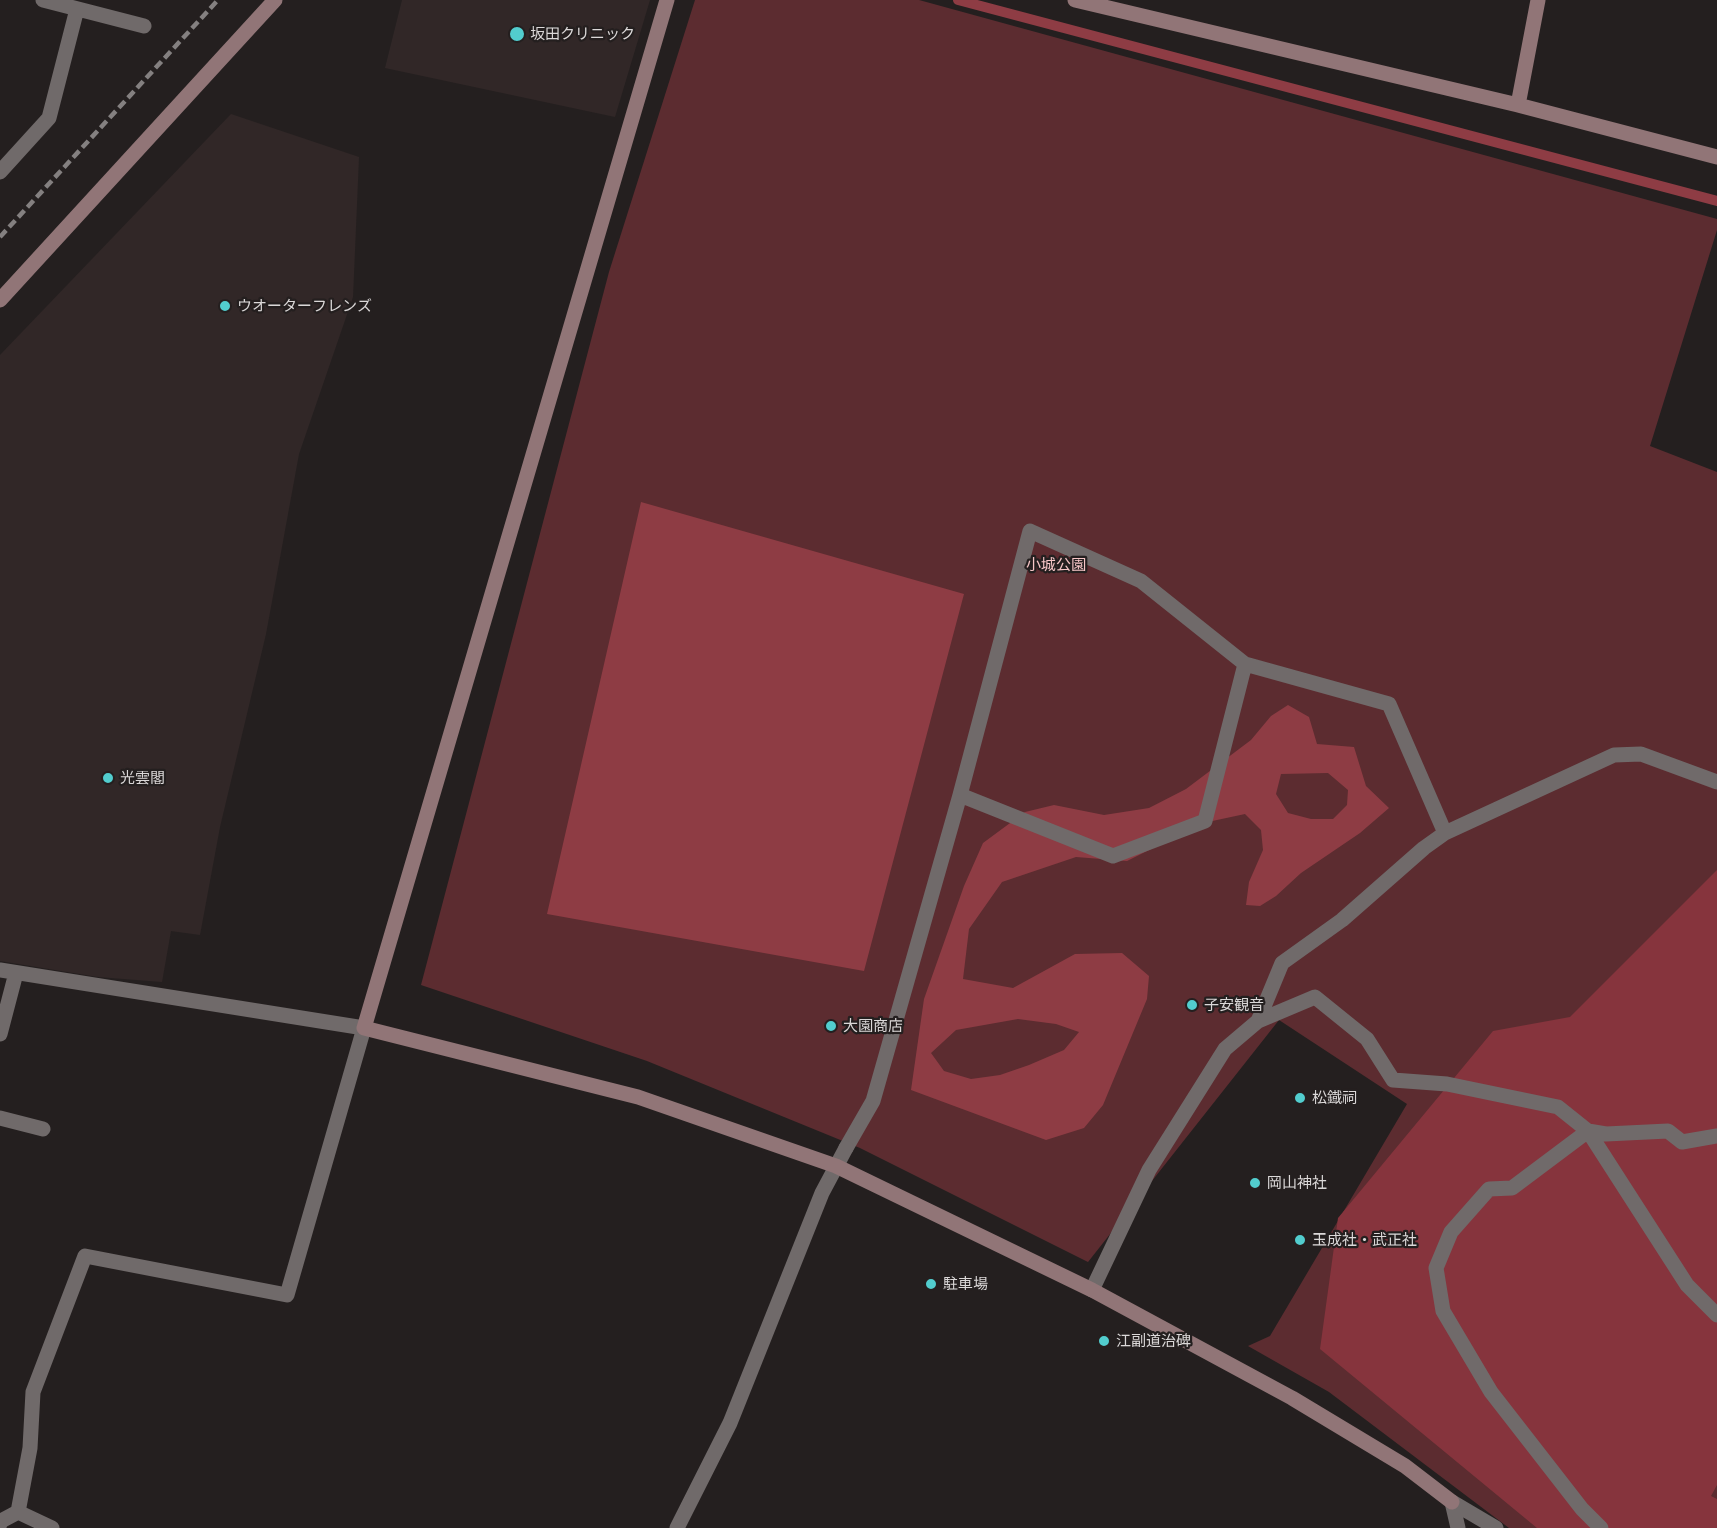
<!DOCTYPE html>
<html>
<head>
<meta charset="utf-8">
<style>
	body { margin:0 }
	canvas { display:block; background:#241f1f }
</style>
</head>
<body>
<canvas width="1717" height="1528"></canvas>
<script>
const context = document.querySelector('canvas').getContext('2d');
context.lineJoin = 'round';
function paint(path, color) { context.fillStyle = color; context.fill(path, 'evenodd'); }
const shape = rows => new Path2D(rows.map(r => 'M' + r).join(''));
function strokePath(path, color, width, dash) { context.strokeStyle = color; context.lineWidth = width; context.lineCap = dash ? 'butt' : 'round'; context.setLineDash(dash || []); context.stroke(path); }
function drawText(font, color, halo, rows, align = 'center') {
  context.font = font + ' "Golos Text","Noto Sans JP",sans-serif'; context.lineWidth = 4.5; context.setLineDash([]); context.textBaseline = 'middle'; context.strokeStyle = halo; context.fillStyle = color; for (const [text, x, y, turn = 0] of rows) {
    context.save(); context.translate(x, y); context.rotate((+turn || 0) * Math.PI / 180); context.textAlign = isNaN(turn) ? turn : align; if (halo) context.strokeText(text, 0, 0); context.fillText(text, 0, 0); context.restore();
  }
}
const built = shape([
	[402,0,650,0,615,117,385,68],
	[231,114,359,157,353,297,299,454,266,634,220,827,200,935,171,931,162,982,98,977,0,961,0,355]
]);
const green = shape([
	[695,0,919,0,1717,219,1717,230,1650,446,1717,472,1717,1528,1509,1528,1329,1392,1248,1346,1270,1336,1407,1104,1279,1020,1088,1262,860,1148,647,1061,421,985,609,272]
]);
const forest = shape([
	[1717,870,1717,1485,1711,1496,1717,1499,1717,1528,1537,1528,1320,1349,1338,1218,1493,1031,1570,1017]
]);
const water = shape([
	[641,502,964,594,864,971,547,914],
	[1288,705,1309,717,1317,744,1354,747,1366,786,1389,808,1360,833,1301,873,1276,896,1260,906,1246,905,1249,882,1263,850,1261,830,1245,814,1203,823,1127,861,1076,857,1002,882,969,929,963,979,1013,988,1075,954,1122,953,1149,976,1147,999,1103,1105,1084,1128,1046,1140,911,1090,924,999,964,886,983,843,1025,812,1054,805,1104,815,1149,808,1186,789,1251,740,1271,716],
	[1328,773,1348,790,1347,805,1333,819,1311,819,1288,813,1276,794,1281,774],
	[1018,1019,1056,1024,1079,1032,1064,1050,1029,1065,1000,1075,971,1079,944,1071,931,1053,956,1030]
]);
const stream = shape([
	[958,0,1717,201]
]);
const lane = shape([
	[960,795,1030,531,1141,581,1245,664],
	[1258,1021,1315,997,1367,1039,1393,1080,1447,1084,1558,1107,1588,1131,1687,1285,1717,1315],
	[846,1148,873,1101,960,795,1113,856,1205,821,1245,664,1389,704,1445,833],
	[1092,1290,1149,1170,1225,1049,1258,1021,1282,963,1342,920,1424,848,1445,833,1614,755,1641,754,1717,782],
	[1601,1528,1582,1509,1491,1392,1443,1311,1436,1268,1451,1232,1489,1189,1512,1188,1588,1131,1606,1134,1668,1131,1682,1142,1717,1136]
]);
const street = shape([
	[43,0,144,26],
	[0,172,49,118,77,9],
	[0,970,364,1028,287,1295,85,1256,33,1392,30,1448,18,1512,1,1521,0,1524],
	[0,1034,16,973],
	[0,1118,43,1129],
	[1452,1502,1496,1528],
	[1452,1502,1458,1528],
	[18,1512,52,1528],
	[677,1528,730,1423,822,1193,846,1148]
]);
const secondary = shape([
	[667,0,364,1028,638,1097,836,1166,1092,1290,1292,1398,1405,1466,1452,1502],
	[1075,0,1518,105,1717,157],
	[1518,105,1538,0],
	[0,300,275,0]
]);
const rail = shape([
	[0,237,218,0]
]);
const markers = [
	[517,34,8,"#52cdce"],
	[225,306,6,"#52cdce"],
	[108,778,6,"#52cdce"],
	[1192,1005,6,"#52cdce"],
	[831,1026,6,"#52cdce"],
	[1300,1098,6,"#52cdce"],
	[1255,1183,6,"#52cdce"],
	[1300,1240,6,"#52cdce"],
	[931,1284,6,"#52cdce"],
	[1104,1341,6,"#52cdce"]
];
const poiNames = [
	["坂田クリニック",530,34],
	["ウオーターフレンズ",237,306],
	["光雲閣",120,778],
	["子安観音",1204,1005],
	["大園商店",843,1026],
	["松鐡祠",1312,1098],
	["岡山神社",1267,1183],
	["玉成社・武正社",1312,1240],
	["駐車場",943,1284],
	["江副道治碑",1116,1341]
];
const parkNames = [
	["小城公園",1056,565]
];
paint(built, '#312727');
paint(green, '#5c2c30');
paint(forest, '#86343d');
paint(water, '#8e3c44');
strokePath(stream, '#8e3c44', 10);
strokePath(lane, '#706a6a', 15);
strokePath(street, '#706a6a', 15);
strokePath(secondary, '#917577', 15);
strokePath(rail, '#848080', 4.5, [9, 4.5]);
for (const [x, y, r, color] of markers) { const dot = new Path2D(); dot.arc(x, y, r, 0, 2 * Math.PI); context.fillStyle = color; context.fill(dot); strokePath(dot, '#241f1f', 2); }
drawText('15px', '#dbd8d8', '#241f1f', poiNames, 'left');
drawText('15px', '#f7c6c7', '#241f1f', parkNames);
</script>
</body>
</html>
